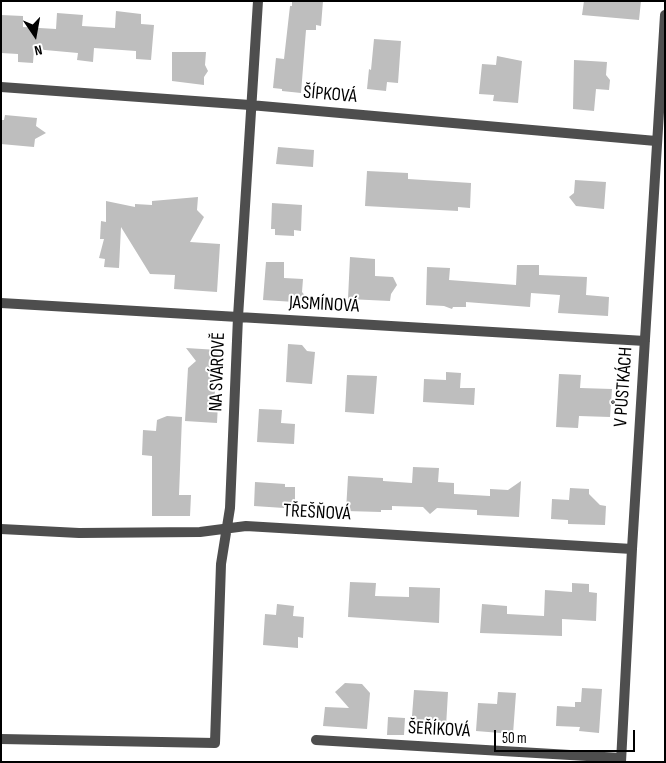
<!DOCTYPE html>
<html>
<head>
<meta charset="utf-8">
<style>
	body { margin:0 }
	#map { position:relative; width:666px; height:763px; overflow:hidden; background:#fff; font-family:"Sofia Sans Condensed",sans-serif }
	canvas { display:block }
	.frame { position:absolute; inset:0; border:2px solid #000; pointer-events:none }
	.north { position:absolute; left:10px; top:10px; width:50px; height:50px; -webkit-text-stroke:4px #fff; paint-order:stroke; rotate:168deg; font-size:14px; font-weight:700; line-height:20px; text-align:center; color:#000 }
	.north::after { content:''; display:block; margin:auto; width:18px; height:22px; background:#000; clip-path:polygon(50% 0,100% 100%,50% 72%,0 100%) }
	.scale { position:absolute; left:494px; top:730px; width:141px; height:22px; box-sizing:border-box; border:2px solid #000; border-top:0; padding-left:6px; font-size:15px; line-height:18px; white-space:nowrap; color:#000; -webkit-text-stroke:4px #fff; paint-order:stroke }
</style>
</head>
<body>
<div id="map">
<canvas width="666" height="763"></canvas>
<div class="frame"></div>
<div class="north">N</div>
<div class="scale">50 m</div>
</div>
<script>
const context = document.querySelector('canvas').getContext('2d');
context.lineJoin = 'round';
function paint(path, color) { context.fillStyle = color; context.fill(path, 'evenodd'); }
const shape = rows => new Path2D(rows.map(r => 'M' + r).join(''));
function strokePath(path, color, width, dash) { context.strokeStyle = color; context.lineWidth = width; context.lineCap = dash ? 'butt' : 'round'; context.setLineDash(dash || []); context.stroke(path); }
function drawText(font, color, halo, rows, align = 'center') {
  context.font = font + ' "Sofia Sans Condensed",sans-serif'; context.lineWidth = 4; context.setLineDash([]); context.textBaseline = 'middle'; context.strokeStyle = halo; context.fillStyle = color; for (const [text, x, y, turn = 0] of rows) {
    context.save(); context.translate(x, y); context.rotate((+turn || 0) * Math.PI / 180); context.textAlign = isNaN(turn) ? turn : align; if (halo) context.strokeText(text, 0, 0); context.fillText(text, 0, 0); context.restore();
  }
}
const building = shape([
	[292,1,323,1,321,26,316,25,316,30,306,30,301,93,282,91,282,89,273,88,276,58,284,59,290,6,292,6],
	[584,1,641,1,639,20,582,15],
	[116,11,141,14,141,24,154,25,151,60,136,59,136,51,94,48,93,62,77,60,78,53,34,49,33,63,18,62,18,54,1,53,1,15,23,16,23,27,56,29,57,13,83,15,82,26,115,28],
	[374,39,401,41,398,83,387,82,386,91,367,89,369,69,371,70],
	[172,52,206,52,205,65,208,71,204,77,204,85,172,81],
	[497,56,522,61,518,103,493,101,494,95,479,94,482,64,496,65],
	[574,60,607,62,606,75,610,80,609,90,596,89,594,111,573,109],
	[5,115,37,118,36,126,46,133,35,139,34,147,1,144,1,120,4,120],
	[278,147,314,150,313,167,276,164],
	[367,171,408,173,408,179,471,183,470,208,458,207,458,211,365,206],
	[575,180,606,182,604,209,576,206,569,197,574,193],
	[198,197,197,210,204,217,190,242,220,244,217,292,174,289,175,275,150,274,121,227,119,268,104,267,105,259,99,258,104,239,100,239,101,221,106,222,106,201,135,207,135,204,152,205,152,201],
	[272,203,302,205,301,231,294,230,294,236,275,235,275,229,271,229],
	[350,257,375,259,375,276,393,277,397,285,391,294,390,301,348,299],
	[266,262,284,262,284,278,303,279,302,292,311,303,263,300],
	[517,265,539,265,539,275,587,277,586,295,609,297,608,316,558,313,560,295,531,293,530,307,466,302,466,307,453,307,452,309,444,306,426,305,427,267,450,268,449,280,516,285],
	[288,344,302,345,307,351,315,352,312,384,286,382],
	[186,348,218,350,217,367,220,372,216,379,214,403,218,403,217,423,185,421,188,368,196,361],
	[446,372,461,373,460,388,475,388,474,405,423,402,424,379,446,380],
	[559,374,581,375,580,388,612,389,610,417,579,416,578,428,556,427],
	[347,375,377,376,374,414,345,412],
	[259,409,282,410,281,423,295,424,294,444,257,442],
	[167,416,182,417,179,495,191,495,190,516,152,516,152,456,142,455,143,430,156,431,157,420],
	[413,467,439,468,438,482,454,483,454,494,490,496,490,489,508,490,521,481,519,517,477,515,477,510,437,508,430,514,423,507,392,506,392,510,381,510,381,512,346,511,348,476,383,478,383,481,412,483],
	[255,482,285,484,285,487,295,487,295,504,284,504,284,508,254,506],
	[570,488,589,489,589,494,600,505,606,506,605,525,568,524,568,520,551,519,552,499,569,500],
	[350,582,376,583,375,596,409,597,409,587,440,588,439,623,348,617],
	[572,583,589,584,589,592,597,593,596,621,562,619,562,636,480,633,482,604,507,606,507,614,544,616,545,590,572,592],
	[277,604,294,606,293,616,304,617,303,638,298,637,298,648,263,645,265,614,276,615],
	[345,683,362,684,370,693,367,729,323,726,325,707,349,708,335,692],
	[582,688,602,689,599,733,579,731,580,727,556,726,557,706,575,707,575,702,581,702],
	[414,690,448,692,446,727,430,726,429,730,411,729],
	[498,692,516,693,513,734,476,731,478,703,497,704],
	[388,717,405,718,404,735,387,735]
]);
const street = shape([
	[1,87,250,105,656,141],
	[1,303,645,341],
	[1,529,79,533,200,532,246,526,632,549],
	[1,739,215,743,221,564,230,508,238,317,258,1],
	[316,740,621,758],
	[621,762,632,549,665,15]
]);
const streetNames = [
	["ŠÍPKOVÁ",330,95,5],
	["JASMÍNOVÁ",324,305,3],
	["NA SVÁROVĚ",218,372,-88],
	["V PŮSTKÁCH",624,387,-86],
	["TŘEŠŇOVÁ",317,513,3],
	["ŠEŘÍKOVÁ",439,730,3]
];
paint(building, '#bebebe');
strokePath(street, '#4e4e4e', 10);
drawText('19px', '#000', '#fff', streetNames);
</script>
</body>
</html>
